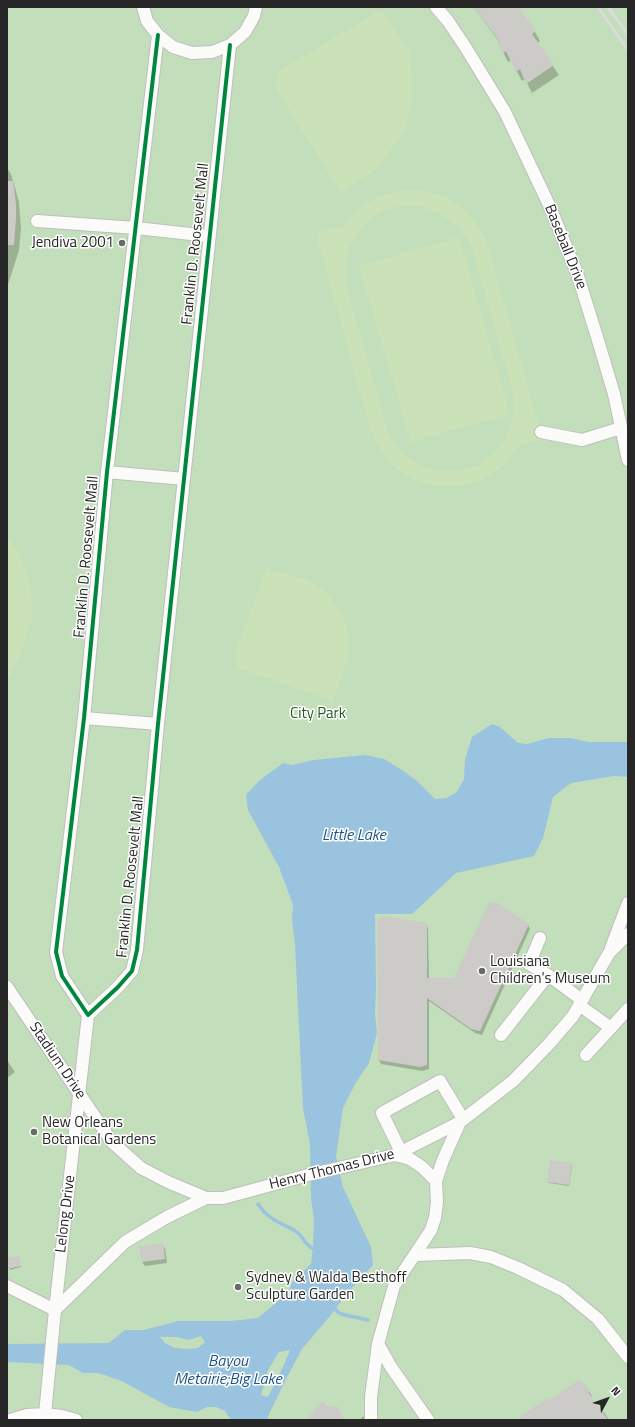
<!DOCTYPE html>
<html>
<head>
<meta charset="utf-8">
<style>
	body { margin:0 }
	#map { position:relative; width:635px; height:1427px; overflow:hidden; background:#e4e3de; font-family:"Titillium Web",sans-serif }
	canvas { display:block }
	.frame { position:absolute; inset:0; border:8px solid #272727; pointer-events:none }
	.north { position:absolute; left:587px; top:1379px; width:40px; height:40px; -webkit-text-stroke:3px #fff; paint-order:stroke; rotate:49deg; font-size:11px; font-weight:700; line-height:16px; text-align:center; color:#272727 }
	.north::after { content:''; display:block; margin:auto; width:14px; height:18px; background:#272727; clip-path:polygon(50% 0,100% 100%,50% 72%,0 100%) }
</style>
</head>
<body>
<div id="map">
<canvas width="635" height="1427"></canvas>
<div class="frame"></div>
<div class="north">N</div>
</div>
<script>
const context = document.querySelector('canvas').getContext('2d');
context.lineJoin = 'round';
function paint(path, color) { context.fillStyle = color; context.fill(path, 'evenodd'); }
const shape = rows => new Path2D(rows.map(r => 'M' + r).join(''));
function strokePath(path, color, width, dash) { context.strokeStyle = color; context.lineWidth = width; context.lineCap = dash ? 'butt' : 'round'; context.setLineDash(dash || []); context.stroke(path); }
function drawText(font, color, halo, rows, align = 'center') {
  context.font = font + ' "Titillium Web",sans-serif'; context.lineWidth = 3; context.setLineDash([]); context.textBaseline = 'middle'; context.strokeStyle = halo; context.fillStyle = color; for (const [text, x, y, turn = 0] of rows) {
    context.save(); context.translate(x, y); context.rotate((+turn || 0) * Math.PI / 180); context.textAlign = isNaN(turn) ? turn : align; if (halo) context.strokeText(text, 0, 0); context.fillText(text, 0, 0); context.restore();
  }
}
const green = shape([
	[7,7,628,7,628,1420,7,1420]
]);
const pitch = shape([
	[382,9,410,52,413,95,404,131,379,167,340,192,275,87,279,71],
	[404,190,419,190,432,193,447,198,461,207,475,222,485,237,543,439,519,446,504,465,481,481,455,487,442,487,426,484,411,478,398,470,386,458,377,445,370,429,316,233,343,226,361,207,379,196],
	[406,206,423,207,439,213,458,226,468,240,473,250,511,386,514,400,514,411,512,422,506,438,492,455,478,465,462,470,451,471,434,470,418,464,404,455,390,437,388,432,346,284,345,269,347,252,358,232,369,220,379,213,395,207],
	[459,237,510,414,411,442,359,266],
	[7,537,19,552,31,585,32,620,21,653,7,680],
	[266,568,308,580,327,593,341,611,349,633,349,656,333,701,240,669,234,658]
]);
const water = shape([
	[492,724,500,727,518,743,527,744,549,738,570,738,588,742,628,742,628,777,614,776,571,783,553,797,543,838,534,856,456,873,412,914,375,914,376,988,375,1014,377,1033,369,1063,355,1084,343,1108,336,1156,343,1187,371,1247,373,1265,348,1292,330,1316,302,1349,286,1379,269,1414,267,1420,231,1420,225,1411,216,1407,207,1407,197,1412,169,1407,122,1381,98,1373,83,1373,69,1365,7,1362,7,1344,109,1343,125,1330,144,1330,178,1321,231,1321,258,1318,289,1292,292,1282,311,1264,313,1247,314,1220,311,1198,310,1144,303,1108,295,944,292,920,293,905,279,867,248,810,246,795,259,781,283,763,292,765,314,760,365,755,384,759,402,770,417,781,435,799,447,798,457,792,464,779,465,760,472,737],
	[201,1336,205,1342,198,1348,188,1349,175,1348,165,1343,160,1337,176,1337,189,1340],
	[290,1350,284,1365,268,1397,261,1395,268,1370,279,1352]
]);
const shadow = shape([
	[474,7,517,7,535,32,540,41,537,43,559,75,532,93,525,79,522,81,511,60,508,62,499,44,500,43],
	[7,168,11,174,19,202,21,228,19,250,7,288],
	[426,924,428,928,429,979,455,979,528,925,530,929,482,1035,475,1033,429,1001,429,1069,422,1071,381,1064,379,1060],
	[7,1060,15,1072,7,1078],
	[571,1164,572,1166,569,1186,549,1183,548,1182],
	[162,1244,165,1249,167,1263,145,1266,142,1262],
	[7,1259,19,1259,21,1267,10,1270],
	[583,1383,592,1396,590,1397,602,1413,604,1412,609,1420,519,1420],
	[363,1416,365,1420,360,1420]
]);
const stream = shape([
	[258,1204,264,1212,274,1220,294,1230,300,1235,307,1244,313,1249],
	[335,1309,339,1313,345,1315,368,1320]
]);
const building = shape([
	[474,7,518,7,536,31,532,34,554,65,526,84,520,69,516,72,506,51,502,54,498,43,500,42],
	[7,181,13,181,16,204,16,218,14,245,7,245],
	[489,902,498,903,529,924,480,1031,471,1029,427,998,427,1065,420,1067,378,1060,377,918,385,916,427,923,427,978,454,978],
	[550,1160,572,1163,569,1185,547,1182],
	[163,1243,165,1259,142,1262,139,1247],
	[19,1256,21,1266,7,1269,7,1258],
	[580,1379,582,1383,583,1382,590,1391,588,1392,608,1420,516,1420,547,1398,549,1401],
	[324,1402,327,1407,335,1406,338,1407,344,1420,307,1420,317,1406]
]);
const minor = shape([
	[143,7,147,21,158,35,173,47,192,53,212,52,230,45,245,32,254,16,256,7],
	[436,7,448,21,466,48,505,112,550,207,577,273,597,337,614,394,628,460],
	[158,35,107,472,84,718,56,952,62,976,88,1015,118,987,132,971,137,950,158,724,230,45],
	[37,221,136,228,209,236],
	[541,432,582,440,621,428],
	[107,472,184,479],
	[84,718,158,724],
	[540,938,529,964,548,975],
	[611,948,628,903],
	[7,987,112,1142,141,1168,168,1182,206,1198],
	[579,1005,611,1028],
	[501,1035,548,975,582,1000],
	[586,1055,628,1009],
	[401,1152,382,1113,440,1081,463,1119],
	[395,1155,410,1159,422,1167,436,1181],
	[416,1255,470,1253,491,1257,518,1268,563,1290,598,1319,628,1357],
	[7,1286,55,1310],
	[55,1310,125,1242,167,1217,206,1198,223,1198,308,1175,395,1155,460,1122,513,1081,548,1045,573,1016,609,953,628,934],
	[378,1344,391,1367,428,1420],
	[45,1414,55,1310,88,1015],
	[10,1420,27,1415,45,1414,62,1416,76,1420],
	[371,1420,371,1397,378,1344,394,1286,431,1230,435,1218,437,1202,436,1181,443,1160,460,1122]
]);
const rail = shape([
	[598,7,628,50],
	[608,7,628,35]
]);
const cycleway = shape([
	[158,35,107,472,84,718,56,952,62,976,88,1015,118,987,132,971,137,950,158,724,230,45]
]);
const markers = [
	[122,243,4,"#696967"],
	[482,971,4,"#696967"],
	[34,1132,4,"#696967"],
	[238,1287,4,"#696967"]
];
const poiNames = [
	["Jendiva 2001",114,243,"right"],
	["Louisiana",490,962],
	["Children's Museum",490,979],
	["New Orleans",42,1123],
	["Botanical Gardens",42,1140],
	["Sydney & Walda Besthoff",246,1278],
	["Sculpture Garden",246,1295]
];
const streetNames = [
	["Franklin D. Roosevelt Mall",196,244,-84],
	["Baseball Drive",565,247,68],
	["Franklin D. Roosevelt Mall",87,557,-85],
	["Franklin D. Roosevelt Mall",131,877,-84],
	["Stadium Drive",57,1061,56],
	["Henry Thomas Drive",332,1170,-14],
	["Lelong Drive",66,1214,-83]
];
const parkNames = [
	["City Park",318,714]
];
const waterNames = [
	["Little Lake",354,836],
	["Bayou",228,1362],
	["Metairie;Big Lake",228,1380]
];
paint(green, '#c3deba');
paint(pitch, '#cbe1b8');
paint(water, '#99c3de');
paint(shadow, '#0003');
strokePath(stream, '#99c3de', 3.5);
paint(building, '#cccbc7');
strokePath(minor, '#bfbebe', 14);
strokePath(minor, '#fbfbfa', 12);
strokePath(rail, '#dcdbdd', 3);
strokePath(cycleway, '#00873e', 4);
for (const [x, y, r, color] of markers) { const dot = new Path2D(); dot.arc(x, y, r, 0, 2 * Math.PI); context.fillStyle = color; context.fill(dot); strokePath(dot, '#fff', 1.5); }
drawText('15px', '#272727', '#fff', poiNames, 'left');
drawText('15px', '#272727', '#fff', streetNames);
drawText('15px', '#255a21', '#fff', parkNames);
drawText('italic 16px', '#1d5286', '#fff', waterNames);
</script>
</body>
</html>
